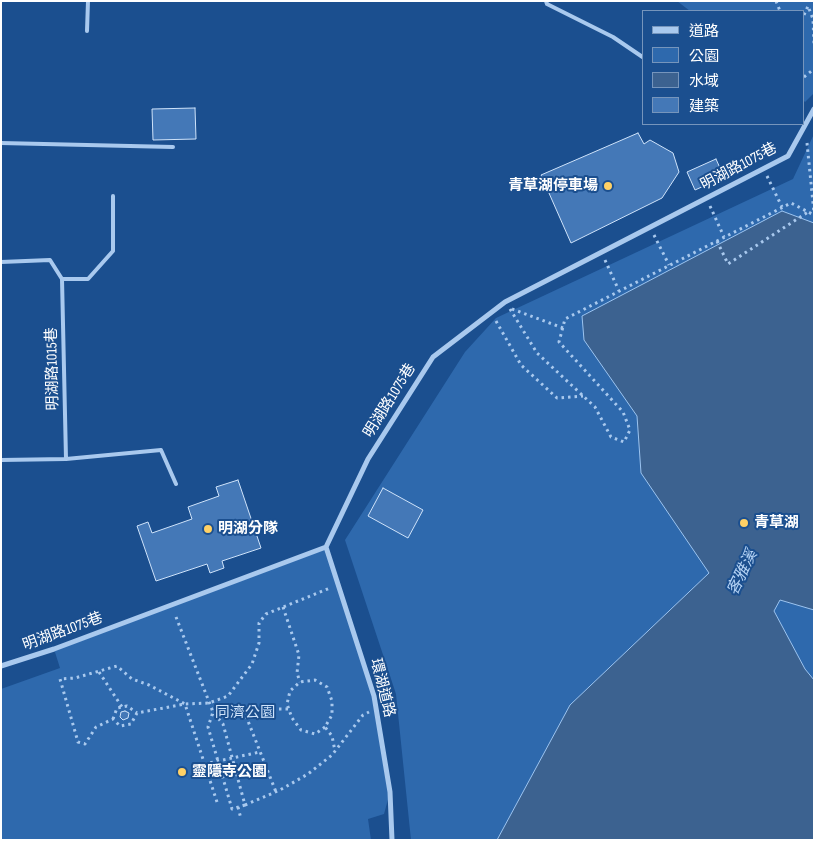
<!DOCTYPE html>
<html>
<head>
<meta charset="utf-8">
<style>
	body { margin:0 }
	#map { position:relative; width:815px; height:841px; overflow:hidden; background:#1b4f8f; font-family:"Sofia Sans Condensed","Noto Sans TC",sans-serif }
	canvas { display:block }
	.frame { position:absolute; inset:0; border:2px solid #fff; pointer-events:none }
	.legend { position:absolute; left:642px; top:10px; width:162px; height:115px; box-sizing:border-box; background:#1b4f8f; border:1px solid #7695bc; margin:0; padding:6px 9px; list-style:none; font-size:15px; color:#fff }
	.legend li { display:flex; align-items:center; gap:10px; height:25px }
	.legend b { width:25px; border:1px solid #7695bc }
</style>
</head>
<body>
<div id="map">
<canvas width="815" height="841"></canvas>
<div class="frame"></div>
<ul class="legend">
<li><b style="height:6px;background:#a9c9ee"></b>道路</li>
<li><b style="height:14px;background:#2e69ad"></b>公園</li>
<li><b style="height:14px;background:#3c6290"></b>水域</li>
<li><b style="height:14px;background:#4478b7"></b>建築</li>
</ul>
</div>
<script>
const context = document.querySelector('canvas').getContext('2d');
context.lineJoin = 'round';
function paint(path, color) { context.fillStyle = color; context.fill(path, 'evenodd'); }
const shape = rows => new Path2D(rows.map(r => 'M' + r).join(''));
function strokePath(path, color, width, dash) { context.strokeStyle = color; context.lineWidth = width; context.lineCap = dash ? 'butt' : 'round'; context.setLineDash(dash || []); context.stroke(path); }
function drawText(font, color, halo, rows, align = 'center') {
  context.font = font + ' "Sofia Sans Condensed","Noto Sans TC",sans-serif'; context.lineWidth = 4; context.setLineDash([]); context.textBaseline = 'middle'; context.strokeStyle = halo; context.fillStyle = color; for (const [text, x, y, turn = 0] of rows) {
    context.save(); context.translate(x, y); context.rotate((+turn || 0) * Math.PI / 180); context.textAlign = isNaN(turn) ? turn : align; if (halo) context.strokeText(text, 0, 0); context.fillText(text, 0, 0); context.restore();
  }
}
const green = shape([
	[677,1,814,1,814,93,805,102,804,101,804,11,690,11],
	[814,134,814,840,411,840,396,694,345,540,465,352,496,318,793,179],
	[326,547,374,696,390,792,384,814,368,819,371,840,1,840,1,689,60,668,54,649]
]);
const water = shape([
	[782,211,814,223,814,610,780,600,774,611,805,669,814,680,814,840,497,840,570,705,709,573,641,473,637,416,584,340,582,316,782,211]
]);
const building = shape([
	[195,108,196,139,153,140,152,109,195,108],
	[638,133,644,144,650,140,673,153,679,172,662,198,571,243,541,175,638,133],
	[716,159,724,177,695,190,687,172,716,159],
	[238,480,261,548,222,561,224,568,210,573,207,564,156,581,137,526,148,522,152,533,192,519,188,507,219,496,216,487,238,480],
	[383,488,423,510,408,538,368,516,383,488],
	[125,711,129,713,128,718,123,720,120,717,121,712,125,711]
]);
const path = shape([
	[776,1,780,11],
	[804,15,808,6,813,19,814,44],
	[804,77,814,69],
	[807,143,814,213],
	[767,176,782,207],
	[710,206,724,237],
	[654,235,669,265],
	[717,241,728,264,808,212],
	[605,260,619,291],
	[510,309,537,353,595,407,611,437,624,442,630,430,623,412,559,342,565,319,791,203,814,215],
	[512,309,563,328],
	[496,321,521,365,557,398,583,396],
	[283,607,299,655,297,673,300,682],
	[176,617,213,712,223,724,245,805,280,790,308,774,332,755,363,715,369,712],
	[99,672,122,707],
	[246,716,276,792],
	[113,719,117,708,127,706,137,713],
	[325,727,315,734,301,730,292,718,287,704,290,691,300,682,315,680,327,687,332,701,332,715,325,727,332,736,335,751],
	[204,764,260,752],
	[217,802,185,704,149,685,132,679,117,666,75,678,60,679,78,742,85,744,96,727,113,719,120,726,131,724,137,713,185,704,209,703,228,696,252,664,259,643,259,623,266,614,330,588],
	[245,805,232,809,208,727,213,712,246,716,272,709,288,709],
	[238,807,241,819]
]);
const lane = shape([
	[546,1,547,4,613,37,644,58],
	[87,31,88,1],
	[1,143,173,147],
	[1,262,50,260,62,279,66,459],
	[62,279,88,279,113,251,113,196],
	[1,460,66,459,161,450,176,484]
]);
const street = shape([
	[326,547,374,696,390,792,392,840],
	[1,666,54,649,326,547,368,459,433,357,505,302,788,156,814,109]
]);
const markers = [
	[608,186,5,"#ffd166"],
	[744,523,5,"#ffd166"],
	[208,529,5,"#ffd166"],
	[182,772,5,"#ffd166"]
];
const streetNames = [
	["明湖路1075巷",739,167,-28],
	["明湖路1015巷",53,369,-91],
	["明湖路1075巷",390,401,-58],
	["明湖路1075巷",63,632,-20],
	["環湖道路",382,688,76]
];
const poiNames = [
	["青草湖停車場",598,186,"right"],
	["青草湖",754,523],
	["明湖分隊",218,529],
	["靈隱寺公園",192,772]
];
const parkNames = [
	["同濟公園",245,713]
];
const waterNames = [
	["客雅溪",743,573,-64]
];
paint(green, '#2e69ad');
paint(water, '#3c6290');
strokePath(water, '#9cc4f0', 1);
paint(building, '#4478b7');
strokePath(building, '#cfe3fa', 1);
strokePath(path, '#a9c9ee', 3, [2.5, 4]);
strokePath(lane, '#a9c9ee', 4);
strokePath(street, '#a9c9ee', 5);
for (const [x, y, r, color] of markers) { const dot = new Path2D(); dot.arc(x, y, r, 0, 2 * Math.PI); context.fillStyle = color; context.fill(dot); strokePath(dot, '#1b4f8f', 2); }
drawText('15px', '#fff', '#1b4f8f', streetNames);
drawText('bold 15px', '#fff', '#1b4f8f', poiNames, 'left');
drawText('15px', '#cfe3fa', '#1b4f8f', parkNames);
drawText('italic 16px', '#b5d3f5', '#1b4f8f', waterNames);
</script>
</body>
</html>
